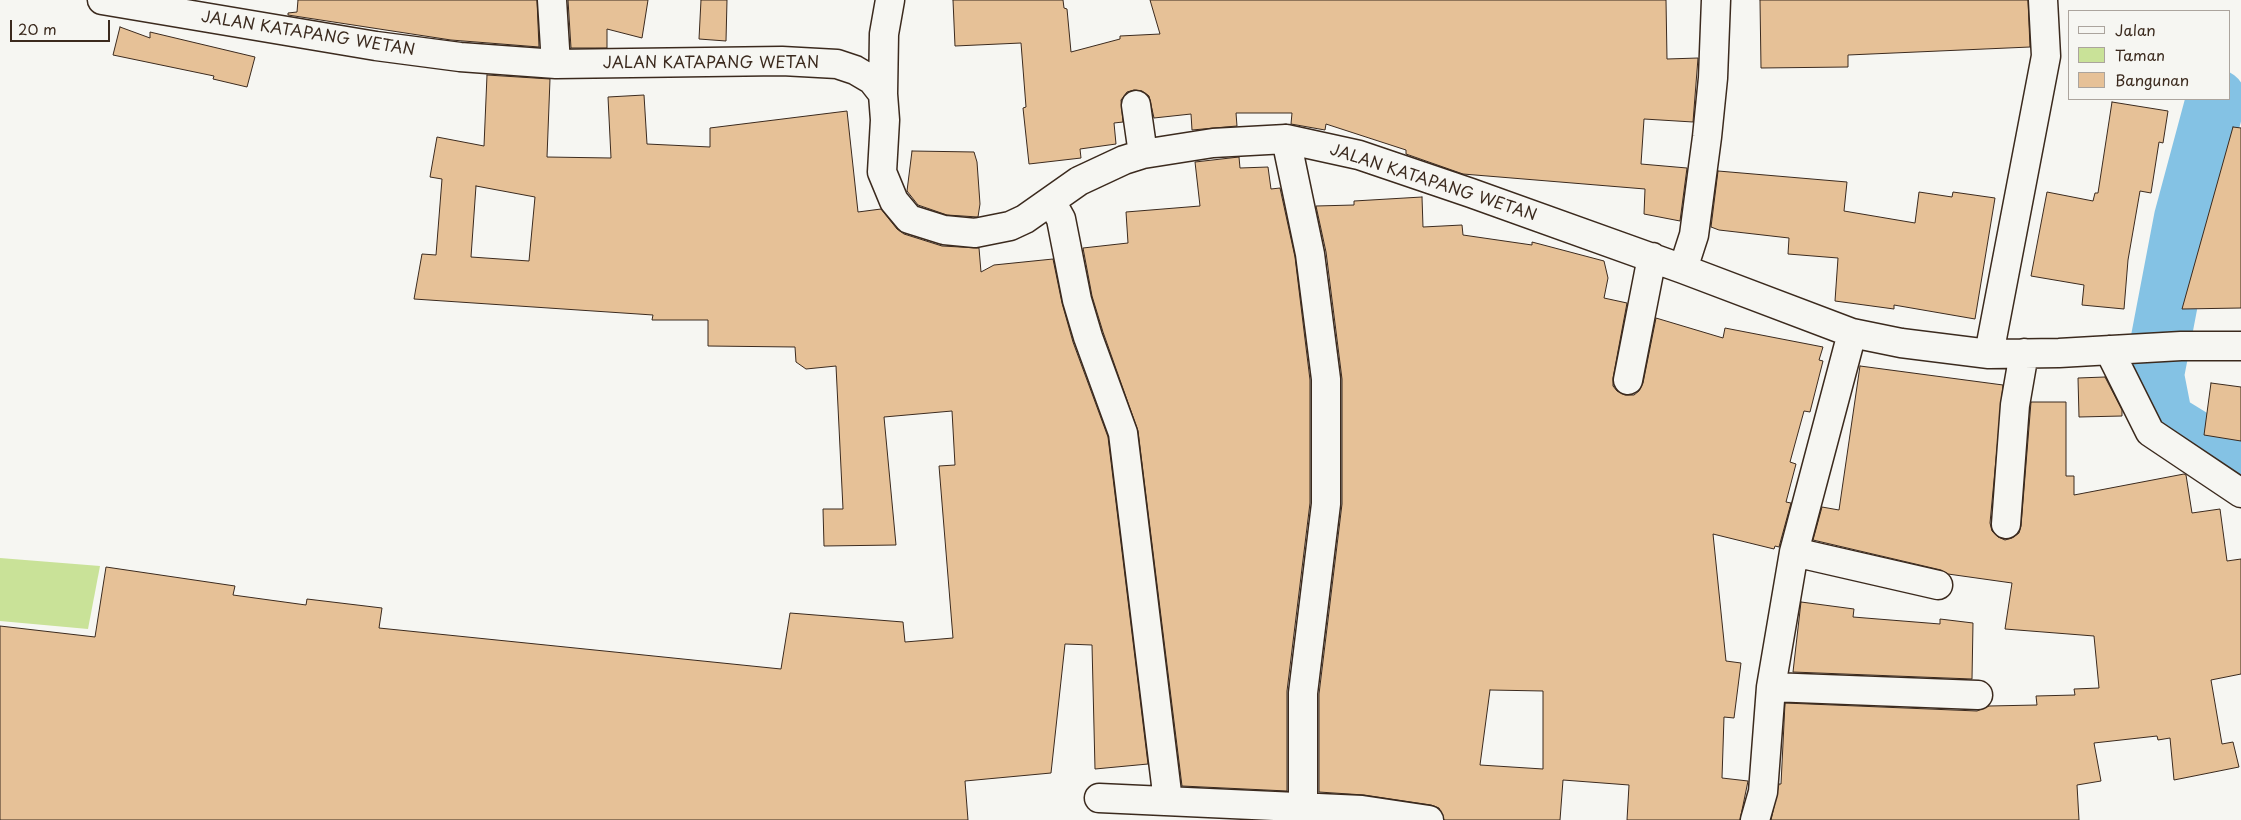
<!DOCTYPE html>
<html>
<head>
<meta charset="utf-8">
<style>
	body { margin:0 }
	#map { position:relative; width:2241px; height:820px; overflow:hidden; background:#f6f6f2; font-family:"Playpen Sans",sans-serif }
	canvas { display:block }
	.legend { position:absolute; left:2068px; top:10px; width:162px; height:90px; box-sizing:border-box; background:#f6f6f2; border:1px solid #aba49d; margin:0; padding:6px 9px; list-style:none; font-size:15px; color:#3b2a1e }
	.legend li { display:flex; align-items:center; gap:10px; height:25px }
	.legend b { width:25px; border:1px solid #aba49d }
	.scale { position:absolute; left:10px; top:20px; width:100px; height:22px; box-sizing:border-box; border:2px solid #3b2a1e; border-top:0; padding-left:6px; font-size:15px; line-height:18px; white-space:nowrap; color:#3b2a1e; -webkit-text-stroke:4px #f6f6f2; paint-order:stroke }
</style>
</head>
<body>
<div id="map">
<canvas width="2241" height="820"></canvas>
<ul class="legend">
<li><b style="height:6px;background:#f6f6f2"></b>Jalan</li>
<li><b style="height:14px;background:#c9e298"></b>Taman</li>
<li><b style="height:14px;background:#e6c197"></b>Bangunan</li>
</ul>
<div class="scale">20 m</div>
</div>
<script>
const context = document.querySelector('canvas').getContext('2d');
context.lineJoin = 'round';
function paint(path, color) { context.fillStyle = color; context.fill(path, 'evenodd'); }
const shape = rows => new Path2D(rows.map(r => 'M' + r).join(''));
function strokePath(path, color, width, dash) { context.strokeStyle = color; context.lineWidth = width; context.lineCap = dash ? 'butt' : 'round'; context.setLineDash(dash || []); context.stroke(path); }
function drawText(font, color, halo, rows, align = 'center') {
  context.font = font + ' "Playpen Sans",sans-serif'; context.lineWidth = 4; context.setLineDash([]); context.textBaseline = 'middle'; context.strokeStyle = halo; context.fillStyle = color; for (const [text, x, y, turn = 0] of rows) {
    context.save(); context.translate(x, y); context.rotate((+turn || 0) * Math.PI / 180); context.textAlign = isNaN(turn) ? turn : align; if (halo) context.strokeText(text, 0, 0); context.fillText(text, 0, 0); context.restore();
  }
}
const green = shape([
	[0,558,100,566,88,629,0,621]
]);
const river = shape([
	[2216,99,2184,218,2154,375,2163,421,2241,469]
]);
const building = shape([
	[298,0,537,0,539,47,451,40,288,15,288,13,297,12,298,0],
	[568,0,648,0,642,38,607,29,607,48,571,48,568,0],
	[701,0,727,0,726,41,699,39,701,0],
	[953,0,1063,0,1064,8,1067,9,1071,52,1120,39,1120,36,1160,34,1150,0,1666,0,1667,59,1698,58,1693,122,1644,119,1641,164,1687,168,1680,221,1644,214,1645,189,1463,174,1406,154,1406,150,1326,124,1325,130,1291,124,1292,113,1236,113,1237,126,1192,130,1191,114,1154,118,1149,96,1142,91,1134,90,1127,92,1121,100,1123,122,1114,123,1116,144,1080,149,1081,158,1029,164,1023,108,1026,107,1021,43,955,46,953,0],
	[1760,0,2028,0,2030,47,1848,55,1848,67,1761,68,1760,0],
	[120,27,150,38,150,32,255,57,247,87,213,79,214,76,113,55,120,27],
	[487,75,550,79,547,157,611,158,608,97,644,95,647,144,710,147,710,128,847,111,858,212,881,209,897,229,904,234,942,246,979,248,981,272,994,265,1053,259,1062,303,1073,342,1108,437,1148,764,1095,769,1092,645,1065,644,1051,773,965,781,968,820,0,820,0,626,95,637,106,567,235,586,233,595,306,605,307,599,382,608,379,628,781,669,790,613,903,622,905,642,953,638,939,466,955,465,952,411,884,417,896,545,824,546,823,509,843,509,836,366,806,369,796,362,795,347,708,346,708,320,652,320,653,315,414,299,422,254,436,255,442,179,430,177,437,137,484,146,487,75],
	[476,186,535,197,529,261,471,257,476,186],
	[2112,102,2168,111,2163,143,2159,142,2151,193,2140,191,2128,260,2124,309,2082,305,2084,285,2031,276,2047,192,2093,201,2095,193,2098,193,2112,102],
	[2233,127,2241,128,2241,308,2182,309,2233,127],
	[912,151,974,152,977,162,980,204,978,217,947,215,918,205,907,191,912,151],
	[1239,157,1240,168,1268,167,1271,189,1280,188,1295,257,1310,380,1310,503,1287,691,1287,791,1182,786,1138,431,1103,332,1092,296,1083,248,1128,243,1126,212,1200,206,1195,162,1239,157],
	[1718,171,1847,182,1844,211,1915,223,1919,192,1952,197,1953,192,1995,198,1975,319,1894,305,1894,309,1835,301,1838,258,1788,254,1789,238,1719,230,1711,227,1718,171],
	[1422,197,1423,227,1462,225,1463,235,1532,245,1532,242,1604,261,1608,278,1604,298,1627,303,1613,378,1613,386,1617,391,1625,395,1634,395,1639,391,1643,383,1656,318,1723,338,1725,328,1823,347,1819,360,1823,361,1810,412,1804,411,1790,462,1796,464,1786,502,1791,503,1779,547,1775,546,1774,549,1713,534,1726,661,1741,663,1734,718,1724,717,1722,778,1748,781,1740,820,1627,820,1629,785,1563,780,1560,820,1444,820,1439,808,1431,805,1364,795,1319,792,1319,694,1342,504,1342,379,1326,252,1316,206,1354,205,1354,201,1422,197],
	[1490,690,1543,691,1543,769,1480,765,1490,690],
	[1860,366,2003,385,1990,523,1992,531,1998,537,2005,540,2012,538,2019,533,2021,526,2031,402,2066,402,2066,476,2074,476,2074,495,2184,474,2186,475,2192,513,2220,509,2227,561,2241,559,2241,674,2211,680,2222,744,2233,742,2239,767,2174,780,2170,738,2158,740,2157,736,2094,743,2101,781,2077,785,2079,820,1771,820,1779,784,1781,784,1785,703,1977,711,1989,706,2037,705,2036,696,2075,695,2074,689,2099,688,2094,636,2005,629,2012,583,1948,574,1941,570,1813,540,1822,507,1839,510,1860,366],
	[2105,377,2122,410,2122,416,2079,417,2078,378,2105,377],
	[2211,383,2241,387,2241,441,2204,435,2211,383],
	[1801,602,1854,609,1853,617,1940,624,1940,619,1973,623,1972,679,1793,672,1801,602]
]);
const minor = shape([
	[102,0,376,46,460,57,556,64,782,61,837,64,855,70,872,80,883,94,885,120,882,172,894,201,909,219,944,230,975,233,1010,226,1025,219,1079,181,1124,160,1143,154,1213,143,1286,139,1359,155,1471,193,1683,269,1852,333,1901,343,1989,354,2059,353,2181,346,2241,346],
	[552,0,556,64],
	[883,94,884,34,890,0],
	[1136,105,1143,154],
	[1286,139,1310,254,1326,379,1326,504,1303,693,1303,807],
	[1051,201,1061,219,1077,300,1088,337,1123,433,1168,801],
	[1683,269,1694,235,1707,137,1713,78,1716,0],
	[2109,350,2150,432,2241,493],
	[1989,354,2046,56,2043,0],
	[1628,380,1652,257],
	[2006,524,2015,405,2024,353],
	[1794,552,1938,585],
	[1771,687,1978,695],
	[1099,798,1362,810,1429,820],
	[1755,820,1763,792,1771,687,1794,552,1852,333]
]);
const streetNames = [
	["JALAN KATAPANG WETAN",308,34,9],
	["JALAN KATAPANG WETAN",711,64],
	["JALAN KATAPANG WETAN",1433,183,18]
];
paint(green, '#c9e298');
strokePath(river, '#84c2e4', 60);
paint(building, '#e6c197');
strokePath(building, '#3b2a1e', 1);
strokePath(minor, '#3b2a1e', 31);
strokePath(minor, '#f6f6f2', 28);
drawText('16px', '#3b2a1e', '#f6f6f2', streetNames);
</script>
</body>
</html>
